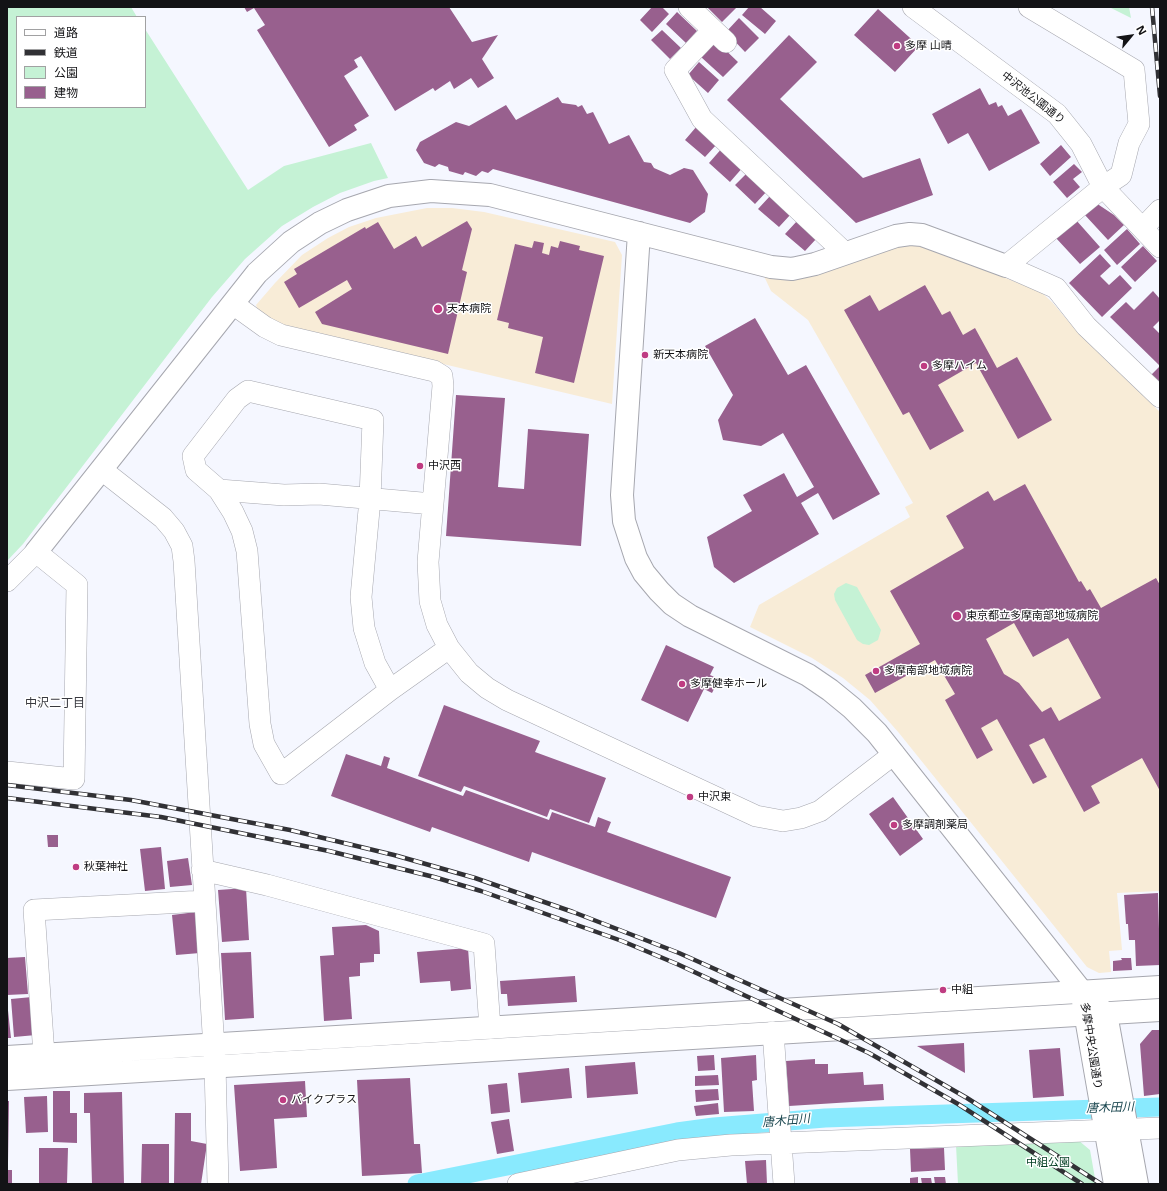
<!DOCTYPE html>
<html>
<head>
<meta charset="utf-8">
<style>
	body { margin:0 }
	#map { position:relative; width:1167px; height:1191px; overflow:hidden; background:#f5f7ff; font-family:"Open Sans","Noto Sans JP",sans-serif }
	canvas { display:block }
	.frame { position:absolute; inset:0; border:8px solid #131316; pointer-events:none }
	.legend { position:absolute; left:16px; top:16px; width:130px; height:92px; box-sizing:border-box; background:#fff; border:1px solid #a1a1a2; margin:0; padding:5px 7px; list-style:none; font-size:12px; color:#131316 }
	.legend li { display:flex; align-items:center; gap:8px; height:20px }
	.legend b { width:20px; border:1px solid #a1a1a2 }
	.north { position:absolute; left:1111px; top:16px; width:40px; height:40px; -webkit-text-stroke:3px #fff; paint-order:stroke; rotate:61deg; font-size:11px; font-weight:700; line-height:16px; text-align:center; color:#131316 }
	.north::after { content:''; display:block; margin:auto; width:14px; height:18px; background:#131316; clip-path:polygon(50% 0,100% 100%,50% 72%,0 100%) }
</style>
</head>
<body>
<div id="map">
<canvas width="1167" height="1191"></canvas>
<div class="frame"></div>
<ul class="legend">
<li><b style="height:5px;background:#fff"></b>道路</li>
<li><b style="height:5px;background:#313135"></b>鉄道</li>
<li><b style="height:11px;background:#c5f2d5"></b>公園</li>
<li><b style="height:11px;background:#98608e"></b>建物</li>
</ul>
<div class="north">N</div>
</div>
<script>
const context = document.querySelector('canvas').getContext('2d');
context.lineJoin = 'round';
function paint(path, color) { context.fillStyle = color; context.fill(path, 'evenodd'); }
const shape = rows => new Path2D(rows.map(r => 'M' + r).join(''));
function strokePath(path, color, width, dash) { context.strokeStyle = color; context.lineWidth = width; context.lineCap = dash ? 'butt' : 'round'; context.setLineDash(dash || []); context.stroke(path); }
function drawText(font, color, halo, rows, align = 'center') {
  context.font = font + ' "Open Sans","Noto Sans JP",sans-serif'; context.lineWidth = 3; context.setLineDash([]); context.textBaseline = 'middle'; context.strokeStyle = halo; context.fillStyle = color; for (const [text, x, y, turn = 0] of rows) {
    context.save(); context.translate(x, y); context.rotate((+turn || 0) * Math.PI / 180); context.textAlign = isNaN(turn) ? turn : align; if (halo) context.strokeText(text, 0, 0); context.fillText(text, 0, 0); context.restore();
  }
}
const medical = shape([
	[427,208,452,208,484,212,615,242,622,255,612,404,287,327,259,313,256,305,275,283,302,255,328,238,349,227,376,218],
	[910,243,922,245,1041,292,1052,302,1081,336,1160,412,1160,891,1117,893,1122,950,1109,951,1111,972,1099,973,1087,967,899,733,870,700,843,678,812,658,750,627,759,605,910,517,905,507,913,503,808,320,771,291,763,274]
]);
const green = shape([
	[7,7,131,7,137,17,17,17,17,107,145,107,145,29,248,190,284,166,371,143,388,178,374,181,340,193,313,207,282,226,245,259,212,297,23,544,7,561],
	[1109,7,1129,7,1131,18],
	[846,583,857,587,881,630,878,640,869,645,863,644,857,640,835,600,834,594,837,588],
	[1078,1140,1090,1150,1096,1184,958,1184,956,1145]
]);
const canal = shape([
	[417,1184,677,1132,714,1127,825,1118,1160,1107]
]);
const building = shape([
	[244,7,449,7,472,42,498,35,482,59,494,78,478,88,471,78,454,89,450,81,435,91,433,88,395,111,361,56,354,60,358,67,344,76,369,116,354,125,357,130,329,147,257,30,265,25,254,8,247,12],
	[652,7,662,7,669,14,652,32,640,20],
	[707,7,737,7,722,22],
	[749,7,760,7,776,21,765,34,742,15],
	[878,9,919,46,895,72,854,35],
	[677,12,697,31,686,43,666,24],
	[739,18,759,38,745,52,726,32],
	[662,30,681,48,670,59,651,40],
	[789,35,817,62,780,99,863,178,920,158,933,195,856,223,727,100],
	[716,41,738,62,723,77,701,57],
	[699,62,719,80,708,93,688,75],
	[980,88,989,105,996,102,998,107,1002,105,1008,116,1021,109,1040,143,989,171,968,133,948,144,932,114],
	[558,97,562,103,576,105,578,107,582,105,587,114,593,112,609,144,629,135,644,162,651,163,654,168,670,175,684,168,693,170,708,194,705,212,690,223,493,169,488,173,482,171,476,176,465,172,463,175,449,171,448,167,439,164,435,167,424,163,416,150,420,142,456,122,469,126,506,105,516,120],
	[697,126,717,144,705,157,685,140],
	[1061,145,1071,157,1050,176,1040,164],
	[723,147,744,166,730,182,709,163],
	[1074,164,1082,172,1073,179,1080,187,1067,198,1053,182],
	[748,172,768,190,755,204,735,185],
	[770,196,791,214,779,227,758,209],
	[1096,203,1114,215,1124,225,1108,240,1084,214],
	[1076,220,1100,247,1080,264,1056,238],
	[467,221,472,229,462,270,467,272,448,354,322,324,315,312,352,289,347,280,299,308,284,282,297,274,294,269,365,227,366,229,378,222,394,249,416,236,422,247],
	[797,221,817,238,805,251,785,234],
	[1127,229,1140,244,1117,265,1104,250],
	[534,241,544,243,542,253,549,255,551,246,558,248,560,241,580,246,579,250,604,256,574,383,535,373,543,337,508,328,509,323,497,320,515,244,532,248],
	[1143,246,1157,261,1135,282,1121,267],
	[1100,254,1111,266,1100,276,1109,285,1120,275,1132,288,1102,317,1069,283],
	[925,285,942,315,950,311,963,335,975,328,997,368,1017,357,1052,420,1018,439,976,363,938,385,964,431,930,450,909,412,903,415,844,310,870,295,879,311],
	[1153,291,1160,299,1160,320,1153,327,1160,334,1160,366,1110,317,1126,302,1134,310],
	[755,318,788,375,806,365,880,494,833,520,818,493,801,503,819,534,734,583,714,567,707,537,752,511,743,495,784,473,797,497,814,487,783,433,761,446,723,440,718,420,733,395,705,346],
	[1160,366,1160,384,1151,375],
	[456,395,505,398,498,487,524,489,528,429,589,434,581,546,446,536],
	[1025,484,1079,582,1081,581,1087,591,1090,589,1101,608,1156,578,1160,585,1160,791,1142,758,1091,786,1100,803,1084,812,1044,738,1029,745,1047,777,1033,784,997,719,981,728,993,750,977,759,945,700,955,694,935,660,875,693,865,675,920,644,890,591,964,548,946,516,988,491,994,501],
	[1014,623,1033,657,1068,638,1101,698,1059,721,1051,707,1042,712,1019,683,1004,674,986,639],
	[666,645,714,667,710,675,719,679,712,693,704,689,688,722,641,700],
	[444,705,540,741,535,752,606,778,589,823,550,809,547,817,464,786,461,792,418,776],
	[346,754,381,766,384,756,390,758,387,768,463,796,466,790,549,820,552,812,595,827,598,817,611,822,607,832,731,877,716,918,532,852,529,862,432,827,430,832,331,796],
	[893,797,923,839,900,856,869,814],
	[47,835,58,835,58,847,48,847],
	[161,847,165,889,145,891,140,849],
	[188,858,192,885,170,887,167,861],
	[246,888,249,940,222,942,218,890],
	[1158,893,1160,965,1136,966,1135,940,1129,940,1128,924,1126,924,1124,895],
	[196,912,200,953,176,955,172,915],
	[366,925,379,931,380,954,374,954,374,962,360,963,360,976,349,977,352,1019,324,1021,320,956,334,955,332,927],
	[468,948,471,989,451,991,450,981,420,983,417,952],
	[251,952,254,1018,225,1020,221,953],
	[25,957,28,994,7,995,7,958],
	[1121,958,1131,958,1132,970,1113,971,1113,961,1122,960],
	[575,976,577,1002,508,1006,507,994,501,994,500,981],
	[32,997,36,1035,14,1037,11,999],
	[7,1001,11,1038,7,1038],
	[1152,1030,1160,1030,1160,1094,1144,1096,1140,1044],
	[964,1043,965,1073,917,1046],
	[1060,1048,1064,1096,1033,1098,1029,1050],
	[714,1055,715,1070,698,1071,697,1056],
	[756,1055,757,1080,752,1081,754,1111,724,1112,721,1058],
	[815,1059,815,1064,828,1064,828,1074,863,1072,864,1085,883,1084,884,1100,789,1106,786,1061],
	[635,1062,638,1094,587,1098,585,1066],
	[569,1068,572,1098,521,1103,518,1073],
	[718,1075,719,1085,695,1086,695,1076],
	[410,1078,414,1144,420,1144,422,1173,362,1176,357,1080],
	[305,1081,307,1117,274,1119,277,1168,240,1171,234,1085],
	[507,1083,510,1112,491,1114,488,1085],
	[718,1089,719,1100,696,1102,695,1090],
	[53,1091,70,1091,70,1113,77,1113,77,1143,53,1142],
	[122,1092,124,1184,92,1184,90,1113,84,1113,84,1093],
	[47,1096,48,1132,26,1133,24,1097],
	[7,1101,9,1101,8,1162,7,1162],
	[718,1103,719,1114,696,1116,694,1106],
	[175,1113,191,1113,191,1141,207,1144,201,1184,174,1184],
	[509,1119,514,1151,497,1154,491,1122],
	[142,1144,169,1144,169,1184,141,1184],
	[39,1148,68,1148,67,1184,39,1184],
	[944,1148,945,1170,911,1172,910,1149],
	[766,1160,767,1184,747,1184,745,1161],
	[7,1170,12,1170,12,1184,7,1184],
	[918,1177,918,1184,910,1184,910,1178],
	[934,1177,945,1177,946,1184,935,1184],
	[921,1178,931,1178,932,1184,922,1184]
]);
const minor = shape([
	[689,7,726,42],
	[913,7,1057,114,1081,144,1103,187,1160,247],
	[1029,7,1134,70,1139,124,1129,143,1121,175,1103,187,1006,266,1056,288,1086,326,1160,397],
	[713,30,675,70,702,119,845,253],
	[1143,228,1160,210],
	[233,304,265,327,281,335,434,371,442,376,443,386,428,562,430,601,437,625,449,648,469,673,487,688,507,700,756,816,783,821,801,818,820,811,894,754],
	[102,470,163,518,174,531,182,546,184,561,215,1065,218,1184],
	[219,490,284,495,319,494,433,504],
	[7,581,36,552,77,585,74,779,7,772],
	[390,690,375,663,364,628,361,597,370,499,373,420,248,391,237,399,193,456,196,470,219,490,233,512,242,531,247,551,260,724,264,744,281,774,390,690,449,648],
	[202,870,267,885,484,944,490,1028],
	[773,1032,784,1184],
	[44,1055,34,910,204,901],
	[518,1184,678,1150,731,1145,1160,1128]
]);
const tertiary = shape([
	[639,233,622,495,624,521,636,558,644,573,659,591,672,604,690,616,808,675,830,690,852,708,877,733,1082,992,1106,1014,1137,1184],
	[36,552,257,273,291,242,320,223,347,210,389,196,431,191,490,195,771,267,792,269,815,264,896,236,910,234,922,235,1006,266],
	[1082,995,1115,1184]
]);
const secondary = shape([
	[7,1057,1160,987],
	[7,1079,1160,1010]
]);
const rail = shape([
	[1152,7,1160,96],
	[7,785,131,800,290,830,394,855,475,878,573,912,679,953,838,1024,967,1098,1101,1184],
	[7,798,161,817,329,851,434,877,481,891,622,941,677,964,869,1053,958,1104,1082,1184]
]);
const markers = [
	[897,46,4,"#bf3c82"],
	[438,309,5,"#bf3c82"],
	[645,355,4,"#bf3c82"],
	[924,366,4,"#bf3c82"],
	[420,466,4,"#bf3c82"],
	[957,616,5,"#bf3c82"],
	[876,671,4,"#bf3c82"],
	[682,684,4,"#bf3c82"],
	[690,797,4,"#bf3c82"],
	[894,825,4,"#bf3c82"],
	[76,867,4,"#bf3c82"],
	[943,990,4,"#bf3c82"],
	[283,1100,4,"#bf3c82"]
];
const poiNames = [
	["多摩 山晴",905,46],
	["天本病院",447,309],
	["新天本病院",653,355],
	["多摩ハイム",932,366],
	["中沢西",428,466],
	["東京都立多摩南部地域病院",966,616],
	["多摩南部地域病院",884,671],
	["多摩健幸ホール",690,684],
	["中沢東",698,797],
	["多摩調剤薬局",902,825],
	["秋葉神社",84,867],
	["中組",951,990],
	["バイクプラス",291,1100]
];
const streetNames = [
	["中沢池公園通り",1033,98,38],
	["多摩中央公園通り",1091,1046,81]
];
const parkNames = [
	["中組公園",1048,1163]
];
const neighbourhoodNames = [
	["中沢二丁目",55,704]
];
const waterNames = [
	["唐木田川",1110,1108,-2],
	["唐木田川",786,1121,-5]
];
paint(medical, '#f8ecd7');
paint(green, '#c5f2d5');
strokePath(canal, '#89eafe', 19);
paint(building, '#98608e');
strokePath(minor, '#a6a7af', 22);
strokePath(tertiary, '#a6a7af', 24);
strokePath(secondary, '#a6a7af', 24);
strokePath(minor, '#fff', 21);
strokePath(tertiary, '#fff', 22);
strokePath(secondary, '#fff', 22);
strokePath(rail, '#313135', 4.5);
strokePath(rail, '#fff', 3, [9]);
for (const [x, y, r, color] of markers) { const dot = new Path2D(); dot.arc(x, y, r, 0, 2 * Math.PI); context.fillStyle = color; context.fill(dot); strokePath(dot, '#fff', 1.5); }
drawText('11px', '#131316', '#fff', poiNames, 'left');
drawText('11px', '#131316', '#fff', streetNames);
drawText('11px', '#054024', '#fff', parkNames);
drawText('12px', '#38393f', '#fff', neighbourhoodNames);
drawText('italic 12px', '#1a464f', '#fff', waterNames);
</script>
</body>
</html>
